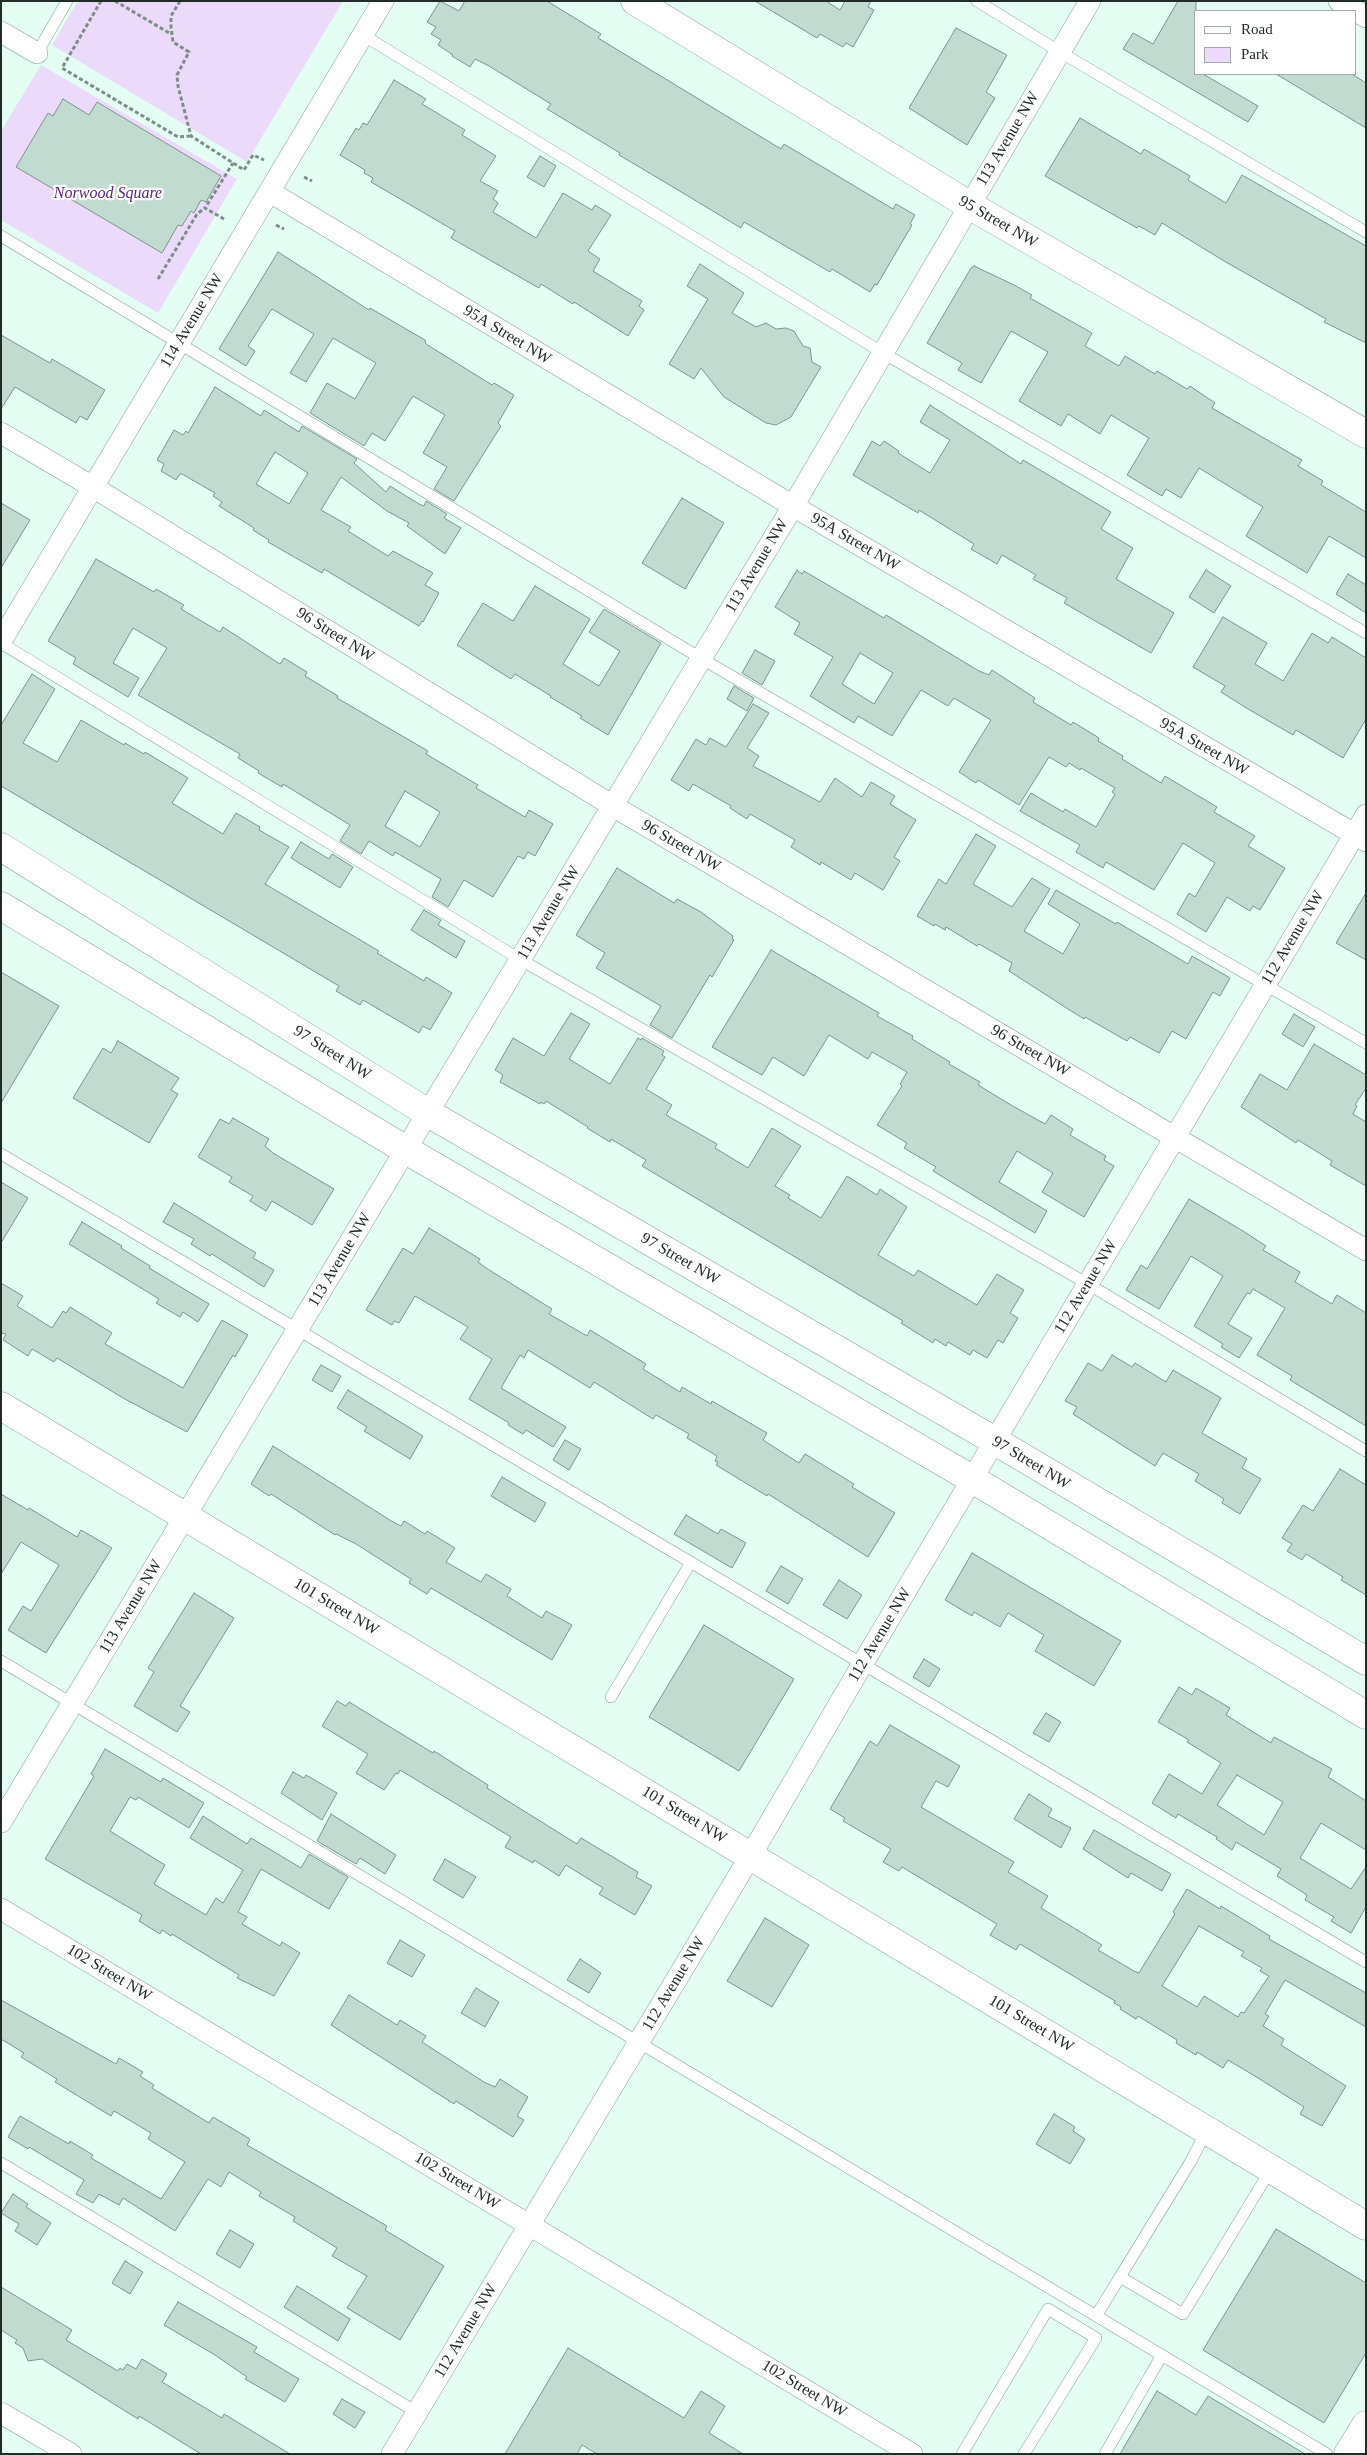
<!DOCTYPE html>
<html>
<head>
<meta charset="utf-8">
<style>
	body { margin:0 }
	#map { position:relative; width:1367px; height:2455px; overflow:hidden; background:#e4fef3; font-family:"Times New Roman",serif }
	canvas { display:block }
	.frame { position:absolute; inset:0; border:2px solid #212b27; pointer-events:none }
	.legend { position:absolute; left:1194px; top:10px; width:162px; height:65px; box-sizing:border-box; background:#fff; border:1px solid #a6aaa9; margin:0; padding:6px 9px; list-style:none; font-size:15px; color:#212b27 }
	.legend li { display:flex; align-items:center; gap:10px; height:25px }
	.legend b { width:25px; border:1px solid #a6aaa9 }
</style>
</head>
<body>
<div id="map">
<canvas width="1367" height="2455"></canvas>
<div class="frame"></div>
<ul class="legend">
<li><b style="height:6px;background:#fff"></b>Road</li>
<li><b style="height:14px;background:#ebdaf9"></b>Park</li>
</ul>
</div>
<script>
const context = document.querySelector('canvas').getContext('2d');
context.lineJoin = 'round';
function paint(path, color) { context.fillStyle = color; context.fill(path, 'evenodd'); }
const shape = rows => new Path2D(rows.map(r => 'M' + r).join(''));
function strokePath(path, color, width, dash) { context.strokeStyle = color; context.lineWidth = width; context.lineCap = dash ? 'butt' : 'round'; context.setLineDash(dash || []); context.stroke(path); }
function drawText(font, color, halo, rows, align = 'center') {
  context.font = font + ' "Times New Roman",serif'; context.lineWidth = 4.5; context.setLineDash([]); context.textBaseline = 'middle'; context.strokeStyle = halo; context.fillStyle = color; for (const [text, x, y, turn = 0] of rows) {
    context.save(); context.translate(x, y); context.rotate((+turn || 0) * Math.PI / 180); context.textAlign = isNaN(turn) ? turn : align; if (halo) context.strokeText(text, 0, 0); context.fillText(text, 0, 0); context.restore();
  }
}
const green = shape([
	[78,1,343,1,247,162,52,45],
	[41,65,237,179,158,313,1,220,1,131]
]);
const building = shape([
	[440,1,459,11,465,1,547,1,601,34,598,38,781,149,784,144,893,209,896,204,915,215,910,224,912,225,877,285,875,284,870,292,832,269,830,272,744,222,741,228,668,184,619,155,620,153,547,109,551,104,489,66,475,59,470,67,452,56,453,55,438,45,441,40,431,34,436,27,427,22,440,1],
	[755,1,826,1,840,10,845,1,871,1,868,7,874,10,853,47,846,43,843,47,820,34,817,38,755,1],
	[1178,1,1196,1,1196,74,1203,74,1258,106,1248,122,1123,49,1133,33,1153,44,1178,1],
	[956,28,1007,55,986,92,995,98,967,145,909,108,956,28],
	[1276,74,1352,74,1366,83,1366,128,1276,74],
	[394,80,426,99,422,104,465,130,462,135,496,156,480,181,498,191,493,199,498,203,493,212,536,238,563,193,592,210,595,205,611,215,588,251,600,259,593,271,642,301,639,306,644,310,628,336,574,302,573,304,541,284,539,288,451,238,455,231,371,182,373,178,364,173,365,170,340,155,356,128,359,130,363,123,367,125,394,80],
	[63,99,89,115,97,102,221,176,206,202,201,200,194,213,191,211,182,226,178,225,162,253,16,167,48,113,53,116,63,99],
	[1080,118,1141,154,1144,149,1190,176,1188,180,1226,203,1242,175,1366,246,1366,343,1324,322,1326,319,1224,261,1162,223,1155,235,1139,226,1137,228,1045,176,1080,118],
	[540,156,556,166,544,187,527,177,540,156],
	[278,252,369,310,370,308,425,340,426,344,492,385,494,383,514,395,498,423,501,426,454,501,434,489,447,467,423,453,445,415,413,396,385,441,372,433,364,446,310,413,327,383,355,399,376,363,333,338,306,382,290,373,314,334,272,309,248,346,255,351,246,366,219,349,278,252],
	[700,264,744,293,732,313,756,327,766,323,776,329,786,328,794,331,803,346,810,348,812,362,821,367,791,417,776,425,766,423,724,397,701,368,694,379,669,364,708,299,687,286,700,264],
	[974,266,1014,285,1032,295,1030,298,1092,333,1085,346,1119,366,1125,356,1155,374,1157,371,1187,389,1190,386,1215,403,1212,408,1302,460,1298,466,1323,481,1321,485,1366,512,1366,558,1329,536,1307,573,1246,536,1263,507,1199,468,1181,498,1166,489,1162,496,1127,475,1149,438,1111,415,1100,434,1068,414,1061,426,1019,401,1048,352,1011,331,981,383,958,370,962,363,927,343,971,268,974,266],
	[1,335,50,363,52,359,105,390,87,420,80,416,76,423,15,387,1,409,1,335],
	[215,387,261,416,264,410,299,432,302,426,357,459,354,463,386,492,390,486,419,504,424,506,426,501,447,514,444,518,461,528,445,554,407,526,409,523,387,511,341,477,321,510,351,527,348,531,388,556,393,551,433,573,425,585,439,593,423,622,422,621,419,626,324,569,322,573,268,542,269,540,253,530,254,528,219,506,222,502,213,496,215,493,182,474,180,474,176,480,161,471,164,464,157,460,174,430,183,435,186,431,188,433,215,387],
	[275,452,308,473,289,504,256,484,275,452],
	[930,405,1021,464,1023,460,1111,512,1101,529,1133,548,1116,579,1174,613,1151,653,1064,603,1067,598,1033,579,1036,575,1002,555,997,564,971,549,974,544,919,510,918,513,853,475,872,441,880,446,884,441,899,451,898,453,930,473,950,440,920,422,930,405],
	[682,498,724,523,685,589,642,563,682,498],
	[1,503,30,520,1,568,1,503],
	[96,559,154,592,156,589,184,605,181,609,220,632,223,627,280,664,284,658,307,672,305,676,338,696,337,698,428,751,426,754,478,785,476,788,525,817,529,810,553,824,535,856,528,852,524,859,518,856,493,897,464,880,448,907,432,897,441,879,395,852,393,856,369,841,361,854,340,841,350,825,283,784,282,787,258,773,259,771,238,758,240,754,138,695,167,648,133,628,113,663,139,678,128,697,73,664,76,658,48,641,96,559],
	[405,791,440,812,420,847,385,826,405,791],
	[797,570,802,574,804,571,884,618,886,615,979,671,989,675,992,670,1035,698,1033,702,1071,725,1073,722,1099,738,1098,741,1123,756,1122,759,1161,783,1165,776,1217,807,1214,812,1255,836,1248,846,1285,868,1260,910,1253,906,1250,911,1227,897,1206,932,1177,914,1189,893,1195,897,1215,863,1183,843,1154,890,1106,862,1103,868,1076,852,1080,845,1020,811,1031,793,1063,812,1065,809,1096,827,1115,794,1112,792,1115,788,1081,768,1080,770,1069,763,1066,767,1049,757,1019,805,978,780,976,783,959,772,991,720,954,698,948,706,921,690,892,736,858,716,854,723,810,696,833,657,794,634,800,623,775,607,797,570],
	[860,653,893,673,874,704,842,684,860,653],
	[1206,570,1231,586,1214,613,1189,597,1206,570],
	[1348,574,1366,585,1366,613,1336,594,1348,574],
	[535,586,590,619,563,664,599,686,620,651,589,632,604,609,661,643,608,735,580,718,582,716,550,697,551,696,515,674,511,679,457,645,483,603,513,621,535,586],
	[1223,617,1267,643,1255,664,1283,681,1312,633,1328,643,1332,637,1366,658,1366,719,1343,758,1296,730,1293,735,1248,709,1221,692,1225,686,1193,667,1223,617],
	[755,650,775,661,762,685,742,673,755,650],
	[32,674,55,689,23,743,57,762,81,720,124,745,125,743,144,754,145,752,188,778,172,803,223,834,236,813,260,827,259,830,289,847,265,884,379,951,377,953,424,981,426,977,452,993,430,1030,423,1026,419,1033,363,1000,360,1005,336,991,339,986,1,786,1,725,32,674],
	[734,686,754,698,747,711,727,699,734,686],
	[753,704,769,713,747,748,759,756,753,766,820,802,835,778,862,797,871,782,895,796,890,804,916,820,894,857,900,861,883,890,855,873,851,880,821,862,820,865,791,847,795,840,750,814,747,819,730,808,731,806,693,784,689,791,671,780,696,739,706,745,710,738,726,747,753,704],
	[976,834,996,846,973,884,1012,907,1032,878,1050,889,1024,931,1063,954,1080,924,1048,904,1056,890,1116,924,1117,922,1188,964,1192,956,1230,978,1220,996,1213,992,1186,1039,1172,1031,1159,1053,1130,1037,1127,1041,1085,1017,1084,1019,1068,1009,1009,971,1012,963,979,944,977,946,946,927,945,930,935,924,934,926,917,916,939,879,946,884,976,834],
	[301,842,329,859,332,854,353,867,340,888,291,858,301,842],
	[617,868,674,903,677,899,701,912,733,936,732,939,734,940,712,977,710,975,672,1038,650,1025,661,1006,596,968,605,953,576,935,617,868],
	[1366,893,1366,960,1336,943,1366,893],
	[424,910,441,920,438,925,465,941,456,958,411,930,424,910],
	[771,950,879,1013,877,1016,913,1036,912,1039,950,1062,949,1064,980,1082,978,1085,1011,1105,1045,1124,1051,1115,1073,1129,1070,1135,1106,1156,1104,1160,1114,1166,1084,1217,1042,1192,1053,1173,1017,1151,999,1182,1047,1211,1035,1233,933,1171,936,1167,904,1148,907,1143,877,1125,902,1086,900,1084,907,1072,872,1052,868,1059,829,1035,804,1076,773,1057,762,1075,712,1047,771,950],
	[1,972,59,1006,1,1103,1,972],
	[571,1013,590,1024,569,1059,610,1084,638,1038,641,1040,642,1038,664,1051,662,1055,665,1057,646,1089,672,1105,666,1115,717,1144,715,1148,748,1168,772,1128,801,1146,775,1186,790,1195,788,1198,821,1218,847,1176,877,1195,880,1189,907,1207,878,1255,914,1276,918,1270,977,1305,997,1274,1024,1290,1010,1313,1018,1318,1003,1343,998,1340,987,1358,973,1350,970,1355,948,1342,946,1346,935,1339,933,1343,901,1323,903,1321,642,1166,646,1160,611,1139,610,1142,587,1128,588,1127,546,1101,544,1104,541,1102,540,1104,500,1082,503,1075,495,1070,513,1038,544,1056,571,1013],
	[1294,1014,1315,1027,1303,1047,1282,1034,1294,1014],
	[118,1041,179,1078,171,1090,178,1094,149,1143,73,1098,103,1048,111,1053,118,1041],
	[1314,1044,1366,1075,1366,1088,1355,1105,1357,1106,1353,1114,1366,1122,1366,1186,1330,1165,1332,1161,1298,1140,1296,1143,1241,1107,1260,1074,1287,1090,1314,1044],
	[233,1118,269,1139,265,1146,273,1153,334,1189,312,1225,272,1201,266,1211,250,1201,253,1196,229,1182,232,1177,198,1157,220,1119,229,1124,233,1118],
	[1,1182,28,1198,1,1243,1,1182],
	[1189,1199,1243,1231,1266,1246,1263,1250,1300,1272,1295,1282,1332,1304,1337,1295,1366,1313,1366,1426,1290,1380,1292,1376,1257,1355,1285,1308,1253,1289,1250,1294,1247,1293,1228,1324,1252,1338,1239,1358,1221,1347,1223,1344,1194,1326,1223,1276,1191,1256,1159,1309,1126,1290,1141,1265,1147,1269,1189,1199],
	[174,1203,256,1253,253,1258,274,1270,264,1287,212,1254,210,1256,191,1244,194,1239,163,1222,174,1203],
	[82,1222,122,1246,121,1248,150,1266,149,1268,209,1304,198,1322,183,1312,180,1317,156,1303,159,1299,69,1244,82,1222],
	[429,1228,480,1259,478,1262,486,1268,552,1309,549,1314,587,1336,590,1330,646,1364,643,1369,680,1392,682,1387,711,1404,712,1401,767,1433,763,1440,799,1463,805,1454,854,1484,852,1487,895,1513,868,1557,768,1494,767,1496,716,1465,718,1462,715,1461,717,1456,687,1438,689,1434,656,1415,653,1419,594,1382,590,1388,528,1350,524,1358,520,1355,501,1388,566,1427,553,1447,526,1430,523,1434,508,1425,509,1423,469,1399,492,1359,460,1339,468,1327,415,1296,399,1323,394,1321,392,1325,366,1310,403,1248,413,1254,429,1228],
	[1,1283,23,1296,17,1306,52,1328,63,1311,66,1313,70,1307,112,1333,105,1344,183,1388,222,1320,248,1335,235,1357,233,1355,187,1432,123,1398,57,1358,54,1362,32,1349,28,1356,3,1340,6,1334,1,1333,1,1283],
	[1112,1355,1132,1367,1135,1363,1166,1382,1173,1370,1221,1398,1202,1433,1247,1459,1242,1468,1261,1479,1240,1514,1222,1503,1224,1499,1195,1481,1199,1474,1163,1453,1155,1466,1073,1414,1077,1407,1065,1401,1088,1363,1102,1371,1112,1355],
	[321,1365,341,1376,332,1392,312,1380,321,1365],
	[348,1390,423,1436,410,1459,364,1431,367,1427,337,1408,348,1390],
	[565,1440,581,1449,569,1470,553,1460,565,1440],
	[273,1446,393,1522,401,1526,404,1521,425,1534,427,1531,455,1548,446,1562,481,1582,486,1574,511,1589,507,1596,542,1618,546,1611,572,1625,552,1660,431,1588,427,1594,409,1583,411,1579,356,1544,336,1534,335,1535,271,1494,269,1496,251,1484,273,1446],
	[1340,1469,1366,1485,1366,1595,1341,1580,1343,1577,1306,1554,1302,1560,1287,1551,1292,1544,1282,1538,1303,1505,1313,1511,1340,1469],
	[502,1477,546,1503,535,1522,491,1496,502,1477],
	[1,1494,28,1510,29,1508,77,1537,81,1530,112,1548,46,1653,8,1630,23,1606,31,1611,59,1565,21,1542,1,1574,1,1494],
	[686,1515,718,1534,721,1529,746,1543,732,1568,674,1534,686,1515],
	[972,1553,1121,1641,1094,1686,1035,1651,1044,1635,1008,1613,1000,1627,974,1612,972,1616,945,1600,972,1553],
	[781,1566,803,1579,788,1604,766,1591,781,1566],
	[839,1580,862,1595,847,1619,823,1605,839,1580],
	[194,1593,234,1618,180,1706,190,1712,177,1732,134,1706,154,1672,148,1668,194,1593],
	[704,1625,794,1679,739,1771,649,1717,704,1625],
	[924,1659,940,1669,929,1687,913,1677,924,1659],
	[1179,1687,1192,1695,1196,1688,1230,1708,1226,1715,1271,1743,1274,1737,1332,1769,1328,1777,1366,1801,1366,1850,1321,1823,1300,1858,1351,1889,1366,1867,1366,1907,1351,1933,1331,1921,1334,1917,1305,1900,1307,1895,1277,1876,1281,1869,1236,1842,1232,1850,1216,1839,1217,1837,1178,1814,1176,1818,1152,1803,1169,1774,1202,1794,1221,1763,1187,1742,1189,1740,1158,1722,1179,1687],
	[1237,1775,1283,1802,1264,1835,1217,1805,1237,1775],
	[337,1701,346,1706,349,1702,433,1753,434,1751,488,1785,487,1788,577,1844,581,1838,638,1872,636,1877,652,1886,635,1915,599,1894,603,1888,566,1865,559,1876,534,1860,533,1863,505,1847,511,1837,400,1770,398,1774,396,1773,384,1790,356,1773,368,1754,322,1726,337,1701],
	[1046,1713,1061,1722,1049,1742,1033,1733,1046,1713],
	[890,1725,960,1766,948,1787,936,1781,921,1807,1014,1862,1008,1872,1048,1896,1041,1908,1102,1945,1098,1950,1134,1971,1139,1973,1175,1914,1173,1912,1187,1889,1220,1909,1221,1906,1270,1936,1269,1939,1366,1993,1366,2027,1285,1980,1265,2014,1269,2016,1263,2026,1284,2039,1281,2045,1346,2086,1322,2126,1300,2114,1304,2107,1258,2078,1228,2060,1223,2068,1197,2052,1196,2055,1176,2043,1177,2040,1138,2016,1136,2019,1120,2009,1121,2007,1114,2003,1115,2001,1020,1944,1016,1950,990,1935,997,1924,902,1867,899,1871,883,1862,891,1849,843,1821,845,1818,830,1809,870,1741,877,1746,890,1725],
	[1199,1926,1244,1952,1241,1956,1262,1968,1260,1971,1269,1976,1244,2013,1241,2012,1238,2017,1204,1996,1197,2007,1162,1986,1199,1926],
	[105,1749,161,1782,163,1778,204,1803,189,1828,138,1797,136,1800,130,1797,110,1831,165,1865,154,1884,206,1915,216,1898,223,1903,243,1870,190,1838,203,1816,247,1844,251,1838,301,1868,309,1854,348,1877,329,1909,261,1869,238,1912,247,1917,242,1924,280,1946,282,1942,300,1953,274,1996,237,1978,239,1975,172,1934,171,1936,162,1930,160,1934,139,1921,142,1915,45,1859,94,1776,91,1774,105,1749],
	[293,1772,304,1778,306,1775,337,1793,322,1820,281,1793,293,1772],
	[1029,1794,1052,1809,1048,1816,1071,1828,1061,1848,1014,1819,1029,1794],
	[331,1814,396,1855,385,1874,360,1858,356,1864,317,1841,331,1814],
	[1094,1830,1171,1874,1162,1891,1131,1873,1128,1878,1083,1849,1094,1830],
	[445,1859,476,1877,463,1898,433,1880,445,1859],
	[765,1918,809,1945,772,2007,727,1981,765,1918],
	[400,1940,425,1955,412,1977,387,1963,400,1940],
	[580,1959,601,1973,589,1993,567,1980,580,1959],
	[476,1988,499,2002,485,2027,461,2013,476,1988],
	[349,1995,397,2025,400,2020,426,2036,422,2042,484,2082,495,2087,500,2079,528,2097,517,2116,524,2120,513,2137,456,2101,454,2104,331,2025,349,1995],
	[1,2000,116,2064,119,2058,143,2072,140,2076,154,2085,152,2088,209,2123,213,2117,250,2139,247,2145,387,2226,385,2230,444,2266,400,2340,347,2308,367,2276,332,2256,337,2248,293,2221,295,2217,259,2196,261,2192,229,2172,221,2187,208,2179,175,2231,123,2198,119,2205,99,2194,93,2203,76,2194,84,2180,29,2147,28,2149,8,2137,20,2116,69,2144,70,2141,93,2155,91,2158,161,2199,185,2162,148,2139,151,2133,114,2111,111,2116,55,2082,57,2079,21,2057,24,2053,1,2039,1,2000],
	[1054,2114,1075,2127,1073,2131,1085,2139,1070,2164,1036,2144,1054,2114],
	[13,2194,28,2204,26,2207,51,2223,37,2245,15,2231,19,2224,1,2213,13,2194],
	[1276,2229,1366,2283,1366,2353,1324,2423,1203,2350,1276,2229],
	[230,2230,254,2244,240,2268,216,2254,230,2230],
	[125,2261,143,2272,130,2294,112,2283,125,2261],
	[297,2286,350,2319,338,2341,284,2307,297,2286],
	[1,2287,72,2330,66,2340,118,2371,120,2368,123,2370,127,2364,136,2369,142,2359,167,2374,162,2382,222,2418,224,2414,290,2454,201,2454,139,2416,138,2419,42,2359,28,2361,23,2348,15,2343,17,2340,1,2330,1,2287],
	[178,2302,257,2347,254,2352,299,2379,285,2402,245,2379,247,2377,215,2355,164,2325,178,2302],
	[568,2348,684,2418,701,2391,725,2406,709,2433,743,2454,597,2454,582,2445,577,2454,505,2454,568,2348],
	[1157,2391,1196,2415,1208,2396,1305,2454,1120,2454,1157,2391],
	[342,2399,365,2412,355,2428,333,2414,342,2399]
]);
const path = shape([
	[101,1,62,68,178,137,191,136],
	[115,1,171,34],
	[180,1,171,16,171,27,173,42,189,52,177,75,178,86,191,136,244,170,253,155,264,160],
	[304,177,312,181],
	[224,219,205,208,233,163],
	[276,225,284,229],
	[158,279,197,214,205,208]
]);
const lane = shape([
	[977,1,1060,52,1366,232],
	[363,35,883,353,1366,633],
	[37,53,67,1],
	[1,236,702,659,1366,1043],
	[1,643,521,960,1088,1284,1366,1451],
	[1,1154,1366,1962],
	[1,1661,1327,2454],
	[611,1697,691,1562],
	[1207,2130,1191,2161,1120,2277,1183,2314,1271,2169],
	[1,2163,418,2413],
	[1096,2316,1120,2277],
	[962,2454,1048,2309,1096,2338,1024,2454],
	[1105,2454,1162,2355]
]);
const street = shape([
	[1339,1,1366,17],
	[1,32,37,53],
	[270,192,793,506,1366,841],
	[1,433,93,487,613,806,1366,1250],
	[1,641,383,1],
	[1,1822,793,506,1090,1],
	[1,1909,912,2454],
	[1,2413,71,2454],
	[392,2454,751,1855,863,1663,1366,815]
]);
const secondary = shape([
	[635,1,969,205,1366,434],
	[1,847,428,1113,995,1441,1366,1661],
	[1,906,406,1150,972,1479,1366,1715],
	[1,1406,1366,2226],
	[1348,2454,1366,2425]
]);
const streetNames = [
	["113 Avenue NW",1008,139,-59],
	["95 Street NW",998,222,30],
	["114 Avenue NW",192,321,-59],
	["95A Street NW",507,335,31],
	["95A Street NW",855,542,30],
	["113 Avenue NW",757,566,-59],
	["96 Street NW",335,635,32],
	["95A Street NW",1204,747,30],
	["96 Street NW",681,846,30],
	["113 Avenue NW",549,913,-59],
	["112 Avenue NW",1293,938,-59],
	["96 Street NW",1030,1051,30],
	["97 Street NW",332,1053,32],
	["97 Street NW",680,1259,30],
	["113 Avenue NW",340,1260,-59],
	["112 Avenue NW",1086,1287,-59],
	["97 Street NW",1031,1463,31],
	["113 Avenue NW",131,1607,-59],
	["101 Street NW",336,1607,31],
	["112 Avenue NW",880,1635,-59],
	["101 Street NW",684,1815,31],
	["102 Street NW",109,1973,31],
	["112 Avenue NW",674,1984,-59],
	["101 Street NW",1031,2024,31],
	["102 Street NW",457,2181,31],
	["112 Avenue NW",466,2331,-59],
	["102 Street NW",804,2389,31]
];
const parkNames = [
	["Norwood Square",108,194]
];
paint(green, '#ebdaf9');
paint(building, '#c1dbd0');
strokePath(building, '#7d958b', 1);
strokePath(lane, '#87a096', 12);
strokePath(street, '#87a096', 22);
strokePath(secondary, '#87a096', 29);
strokePath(path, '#7d8e87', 3, [4, 2.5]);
strokePath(lane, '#fff', 11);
strokePath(street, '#fff', 21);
strokePath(secondary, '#fff', 28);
drawText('16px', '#212b27', '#fff', streetNames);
drawText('italic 16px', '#5c257c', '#fff', parkNames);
</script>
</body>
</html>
